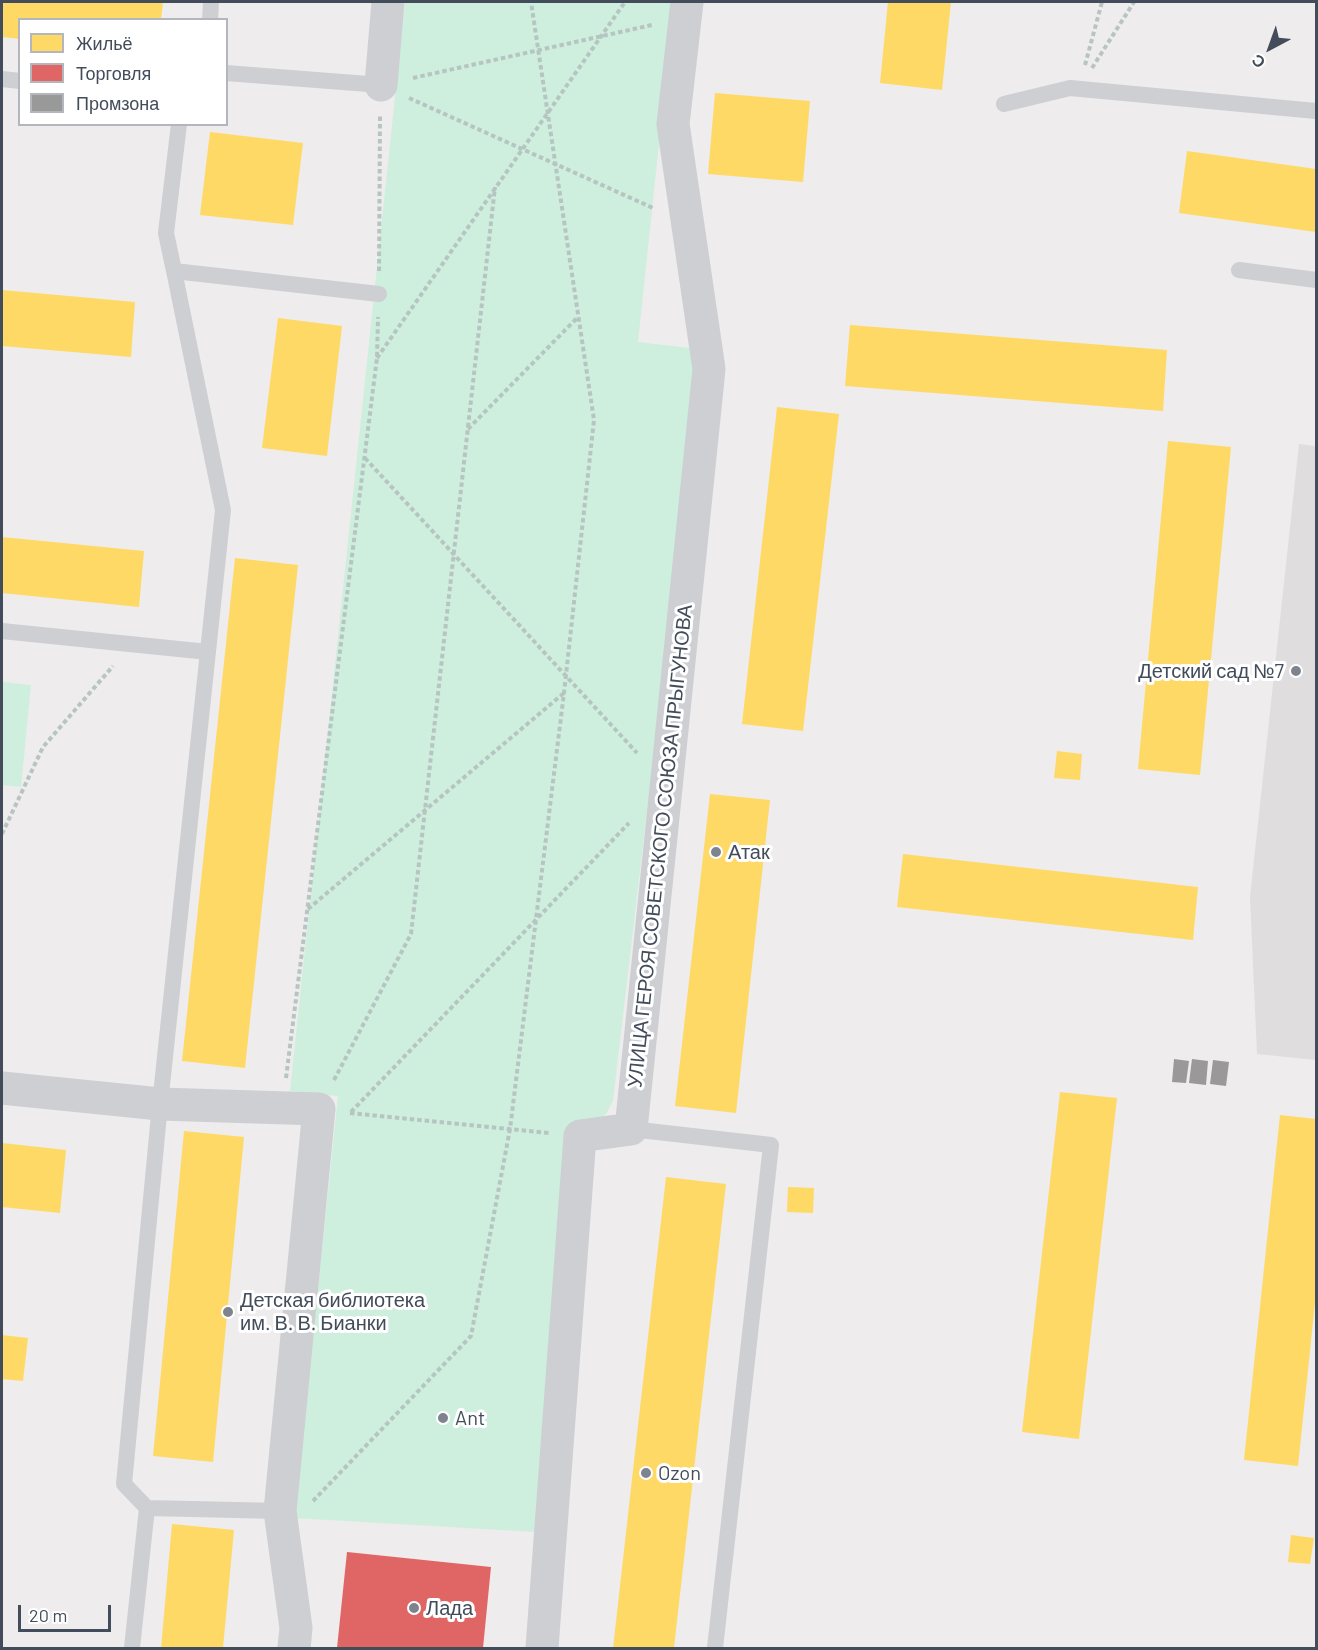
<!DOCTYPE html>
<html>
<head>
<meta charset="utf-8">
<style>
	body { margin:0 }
	#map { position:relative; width:1318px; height:1650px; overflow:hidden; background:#eeecec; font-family:Barlow,sans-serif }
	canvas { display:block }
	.frame { position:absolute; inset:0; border:3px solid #424c5a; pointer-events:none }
	.legend { position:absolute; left:18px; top:18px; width:210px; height:108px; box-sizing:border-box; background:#fff; border:2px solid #b3b7bd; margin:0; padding:8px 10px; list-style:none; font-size:18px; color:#424c5a }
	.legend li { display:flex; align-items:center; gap:12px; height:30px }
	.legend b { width:30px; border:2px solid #b3b7bd }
	.north { position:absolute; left:1240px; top:18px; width:60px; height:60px; -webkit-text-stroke:4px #fff; paint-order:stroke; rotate:221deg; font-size:16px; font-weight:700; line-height:24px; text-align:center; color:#424c5a }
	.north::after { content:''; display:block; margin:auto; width:21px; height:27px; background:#424c5a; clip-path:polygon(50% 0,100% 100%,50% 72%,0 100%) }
	.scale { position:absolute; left:18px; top:1605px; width:93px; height:27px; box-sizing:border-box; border:3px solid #424c5a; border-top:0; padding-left:8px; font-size:18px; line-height:21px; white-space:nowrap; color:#424c5a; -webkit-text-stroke:4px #fff; paint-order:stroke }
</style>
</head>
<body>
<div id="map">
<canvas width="1318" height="1650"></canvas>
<div class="frame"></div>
<ul class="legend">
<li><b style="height:16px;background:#ffd966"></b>Жильё</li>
<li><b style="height:16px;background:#e06666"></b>Торговля</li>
<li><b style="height:16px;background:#999"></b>Промзона</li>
</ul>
<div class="north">С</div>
<div class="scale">20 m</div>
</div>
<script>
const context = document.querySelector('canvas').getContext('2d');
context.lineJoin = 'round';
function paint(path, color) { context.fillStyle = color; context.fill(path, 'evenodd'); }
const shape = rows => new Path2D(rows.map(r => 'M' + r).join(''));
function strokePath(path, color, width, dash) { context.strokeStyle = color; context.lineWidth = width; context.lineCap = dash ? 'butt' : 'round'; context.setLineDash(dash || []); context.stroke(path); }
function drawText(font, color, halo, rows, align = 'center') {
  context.font = font + ' Barlow,sans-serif'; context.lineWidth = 6; context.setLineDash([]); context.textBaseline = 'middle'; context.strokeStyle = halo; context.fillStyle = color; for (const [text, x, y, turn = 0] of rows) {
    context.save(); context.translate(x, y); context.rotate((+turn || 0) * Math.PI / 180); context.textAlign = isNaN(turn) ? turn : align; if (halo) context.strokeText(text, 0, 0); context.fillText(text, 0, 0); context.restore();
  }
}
const education = shape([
	[1299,444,1316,446,1316,1060,1257,1054,1250,897]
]);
const green = shape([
	[405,2,674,2,638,342,690,348,699,368,613,1101,606,1114,595,1124,535,1532,294,1518,338,1096,290,1091],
	[2,682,31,685,21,787,2,785]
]);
const homes = shape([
	[2,2,163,2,161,20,20,20,20,39,2,37],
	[888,2,951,2,942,90,880,83],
	[715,93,810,101,803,182,708,174],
	[210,132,303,143,293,225,200,215],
	[1187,151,1316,169,1316,232,1179,213],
	[2,290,135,302,131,357,2,346],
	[278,318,342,326,327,456,262,448],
	[850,325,1167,350,1163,411,845,386],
	[777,407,839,414,803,731,742,724],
	[1168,441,1231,447,1200,775,1138,769],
	[2,537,144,551,139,607,2,593],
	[235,558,298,565,245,1068,182,1061],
	[1057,751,1082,754,1080,780,1054,778],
	[710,794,770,800,736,1113,675,1106],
	[903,854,1198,887,1193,940,897,907],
	[1060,1092,1117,1098,1079,1439,1022,1432],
	[1280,1115,1316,1119,1316,1293,1298,1466,1244,1460],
	[184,1131,244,1137,213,1462,153,1456],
	[2,1143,66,1150,60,1213,2,1207],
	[666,1177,726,1184,674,1648,613,1648],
	[788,1187,814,1188,813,1213,787,1212],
	[2,1335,28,1338,23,1381,2,1379],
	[172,1524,234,1530,223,1648,161,1648],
	[1291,1535,1314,1538,1310,1564,1288,1562]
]);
const shops = shape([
	[347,1552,491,1567,483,1648,337,1648]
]);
const industry = shape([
	[1174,1059,1189,1061,1186,1083,1172,1082],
	[1192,1059,1208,1061,1206,1085,1189,1083],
	[1213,1060,1229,1062,1226,1086,1210,1084]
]);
const path = shape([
	[1085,65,1102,2],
	[1092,68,1134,2],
	[413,78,652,25],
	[409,98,653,208],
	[379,271,380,116],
	[377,358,625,2],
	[468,429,578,317],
	[365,458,637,753],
	[2,834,43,747,113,666],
	[308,909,564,693],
	[286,1078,377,358,378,317],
	[334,1080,411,934,495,187],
	[351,1112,629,823],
	[350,1113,549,1133],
	[313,1501,471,1336,510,1129,564,693,594,420,531,2]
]);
const service = shape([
	[210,20,211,2],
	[226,73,381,85],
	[2,79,20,81],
	[1004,104,1070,88,1316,111],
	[1239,270,1316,280],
	[174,271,166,233,179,124],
	[2,631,208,652],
	[631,1129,771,1145,715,1648],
	[147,1508,280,1511],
	[132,1648,147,1508,124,1484,160,1104,223,510,174,271,379,294]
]);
const minor = shape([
	[381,85,388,2],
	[2,1088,160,1104,319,1109,280,1511,296,1628,294,1648],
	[542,1648,580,1136,631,1129,709,369,673,124,687,2]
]);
const markers = [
	[1296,671,6,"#7e848d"],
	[716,852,6,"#7e848d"],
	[228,1312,6,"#7e848d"],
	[443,1418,6,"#7e848d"],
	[646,1473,6,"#7e848d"],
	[414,1608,6,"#7e848d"]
];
const poiNames = [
	["Детский сад №7",1284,671,"right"],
	["Атак",728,852],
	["Детская библиотека",240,1300],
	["им. В. В. Бианки",240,1323],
	["Ant",455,1418],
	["Ozon",658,1473],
	["Лада",426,1608]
];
const streetNames = [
	["УЛИЦА ГЕРОЯ СОВЕТСКОГО СОЮЗА ПРЫГУНОВА",660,846,-84]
];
paint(education, '#dfddde');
paint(green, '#ceefde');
paint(homes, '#ffd966');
paint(shops, '#e06666');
paint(industry, '#999');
strokePath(path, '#b7c5c2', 4, [4.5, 3]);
strokePath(service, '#cdcfd2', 16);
strokePath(minor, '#cdcfd2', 33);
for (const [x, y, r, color] of markers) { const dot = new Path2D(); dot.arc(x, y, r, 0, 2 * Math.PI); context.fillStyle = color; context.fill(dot); strokePath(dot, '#fff', 2); }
drawText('20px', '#424c5a', '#fff', poiNames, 'left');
drawText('20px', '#424c5a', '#fff', streetNames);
</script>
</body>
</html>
